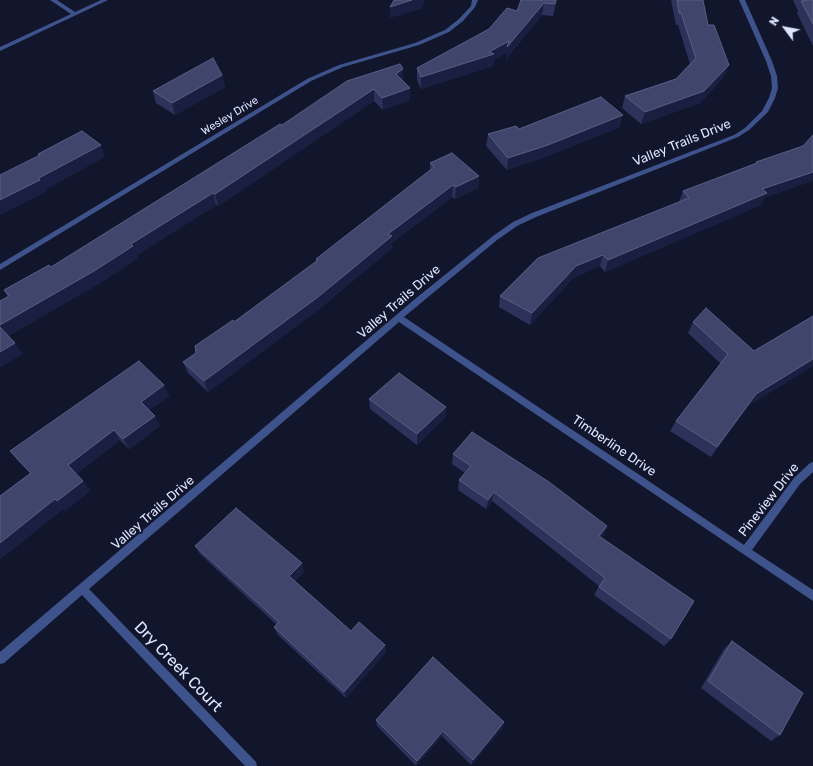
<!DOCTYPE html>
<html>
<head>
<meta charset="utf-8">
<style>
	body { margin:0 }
	#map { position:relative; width:813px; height:766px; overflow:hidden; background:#12162d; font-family:Rubik,sans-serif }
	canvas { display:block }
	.north { position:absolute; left:765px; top:8px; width:40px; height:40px; -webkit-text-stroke:3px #12162d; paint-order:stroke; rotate:302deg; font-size:11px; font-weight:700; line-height:16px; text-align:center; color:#dfe5fe }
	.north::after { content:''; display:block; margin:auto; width:14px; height:18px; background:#dfe5fe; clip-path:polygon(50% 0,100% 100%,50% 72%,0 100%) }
</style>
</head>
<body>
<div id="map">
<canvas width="813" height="766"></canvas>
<div class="north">N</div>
</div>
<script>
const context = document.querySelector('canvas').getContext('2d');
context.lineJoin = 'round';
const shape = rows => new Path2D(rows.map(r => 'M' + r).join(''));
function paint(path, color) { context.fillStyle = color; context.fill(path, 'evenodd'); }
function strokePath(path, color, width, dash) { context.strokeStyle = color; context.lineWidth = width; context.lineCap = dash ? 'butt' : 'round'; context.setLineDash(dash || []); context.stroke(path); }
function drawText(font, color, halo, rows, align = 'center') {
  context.font = font + ' Rubik,sans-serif'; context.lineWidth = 4; context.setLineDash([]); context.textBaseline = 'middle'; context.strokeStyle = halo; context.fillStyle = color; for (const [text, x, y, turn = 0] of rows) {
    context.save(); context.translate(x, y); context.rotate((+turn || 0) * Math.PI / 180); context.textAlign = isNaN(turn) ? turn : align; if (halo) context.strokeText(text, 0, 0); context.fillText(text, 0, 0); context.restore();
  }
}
const street = shape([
	[50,0,57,0,75,12,101,0,108,0,0,51,0,47,71,14,50,0],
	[472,0,478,0,475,7,463,21,449,32,419,45,343,67,311,81,0,270,0,264,307,79,339,65,415,43,445,30,459,19,471,6,472,0],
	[739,0,745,0,772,61,777,76,778,88,775,98,768,112,749,130,738,137,536,217,517,226,497,240,404,317,744,545,794,478,810,463,813,462,813,472,800,484,752,550,813,590,813,601,399,322,89,589,256,762,257,766,245,766,82,595,4,663,0,664,0,652,415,299,493,236,513,222,532,213,734,135,745,128,762,111,769,98,772,88,771,76,766,61,739,0]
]);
const wall = shape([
	[521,0,557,0,553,16,542,15,506,59,506,53,494,60,493,66,421,89,417,80,417,68,489,29,517,11],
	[671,0,703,0,708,25,724,77,700,103,641,124,622,108,625,96,676,79,690,64,678,25,676,25],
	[793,0,813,0,813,46,797,13,798,11],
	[403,69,403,81,410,88,410,100,383,110,374,101,218,206,216,205,137,255,138,258,100,283,8,336,22,354,0,367,0,301,8,297,4,290,51,267,282,125],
	[222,75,225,87,175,115,156,103,153,91],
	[620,127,545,157,507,170,486,146,488,134,519,129],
	[803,146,764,198,761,205,605,272,600,266,573,278,530,325,499,307,500,296,679,202,683,191,755,164,756,162],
	[430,163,479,176,478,188,455,199,452,197,392,243,392,248,319,309,208,392,188,373,183,362,196,353,234,322,316,262,316,259,430,170],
	[813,316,813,366,749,405,711,457,670,431,676,421,721,364,688,333,693,322,754,351],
	[164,385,169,396,149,410,160,426,129,449,120,440,76,474,83,481,90,491,65,511,63,509,0,559,0,496,30,473,18,461,10,451],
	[369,399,446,407,445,417,417,445,370,409],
	[453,454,607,526,603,535,601,537,671,639,664,646,594,595,599,586,492,501,486,509,458,490,459,480,465,473,452,464],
	[195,546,304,572,295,581,351,631,385,645,386,652,346,698,278,635,274,627,277,625,200,554],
	[732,641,780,735,771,741,701,688,724,649],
	[376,720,504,722,502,728,471,765,442,736,416,766,377,726]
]);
const shadedWall = shape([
	[412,0,425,0,421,9,390,18,390,7],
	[556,0,557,0,553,16,555,4],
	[544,3,542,15,506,59,506,53,494,60,493,66,421,89,421,77,489,52],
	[729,65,724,77,700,103,641,124,645,112],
	[403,69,403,81,396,74],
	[222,75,225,87,175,115,172,103],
	[410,88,410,100,383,110,382,98],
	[374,89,374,101,218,206,215,194],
	[623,115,620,127,545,157,507,170,508,158],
	[101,145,105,157,45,190,46,192,0,215,0,200],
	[813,172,813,181,764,198,761,205,605,272,608,260,762,189],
	[479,176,478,188,455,199,456,187],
	[453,185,452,197,392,243,392,248,319,309,208,392,204,381,388,234],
	[213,193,216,205,137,255,138,258,100,283,6,337,0,328,0,325,131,244],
	[603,255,600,266,573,278,530,325,532,313,576,266],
	[15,343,22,354,0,367,0,352],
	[813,359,813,366,749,405,711,457,717,447,756,394],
	[164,385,169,396,146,413,141,402],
	[446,407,445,417,417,445,417,434],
	[155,416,160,426,129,449,123,439],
	[114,430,120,440,75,475,68,465],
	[83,481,90,491,65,511,57,501],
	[494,492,492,501,486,509,488,500],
	[55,499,63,509,0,559,0,543],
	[607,526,603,535,595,545,599,536],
	[302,563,304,572,292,585,289,576],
	[385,645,386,652,346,698,344,692],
	[504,722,502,728,471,765,473,760],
	[443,731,442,736,416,766,417,761]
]);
const building = shape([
	[394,0,412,0,390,7,394,0],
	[521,0,556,0,555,4,544,3,507,47,509,41,489,52,494,54,421,77,417,68,489,29,507,8,517,11,521,0],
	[677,0,703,0,708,25,714,25,729,65,704,91,645,112,625,96,676,79,696,58,681,13,679,13,677,0],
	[803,0,813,0,813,24,801,1,804,1,803,0],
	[213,58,222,75,172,103,153,91,213,58],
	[400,64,403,69,396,74,410,88,382,98,374,89,215,194,213,193,131,244,133,246,94,271,0,325,0,301,9,296,4,290,49,265,51,267,280,124,282,125,347,81,400,64],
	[601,97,623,115,548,145,508,158,488,134,516,126,519,129,601,97],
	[82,131,101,145,39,178,40,180,0,200,0,175,40,155,38,154,82,131],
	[813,135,813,172,762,189,767,193,608,260,603,255,576,266,532,313,500,296,538,258,689,198,683,191,757,163,756,162,803,146,813,135],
	[452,153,479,176,456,187,453,185,388,234,392,236,318,297,204,381,183,362,196,353,195,346,233,320,234,322,318,260,316,259,434,167,430,163,452,153],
	[706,308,754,351,808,319,813,316,813,359,756,394,717,447,676,421,728,354,693,322,706,308],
	[0,327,15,343,0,352,0,327],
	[139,361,164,385,141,402,155,416,123,439,114,430,68,465,83,481,57,501,55,499,0,543,0,496,31,473,10,451,139,361],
	[399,373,446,407,417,434,369,399,399,373],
	[472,432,549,482,607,526,599,536,694,601,671,639,599,587,605,578,494,492,488,500,459,480,471,466,453,454,472,432],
	[236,508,302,563,289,576,351,631,359,622,385,645,344,692,274,627,279,622,195,546,236,508],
	[732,641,803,693,780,735,708,681,732,641],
	[433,657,504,722,473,760,443,731,417,761,376,720,433,657]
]);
const farStreetnames = [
	["Wesley Drive",230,116,-31]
];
const streetNames = [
	["Valley Trails Drive",682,143,-22],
	["Valley Trails Drive",399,302,-41],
	["Timberline Drive",614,446,34],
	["Pineview Drive",769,500,-52],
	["Valley Trails Drive",153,513,-41]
];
const nearStreetnames = [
	["Dry Creek Court",178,667,46]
];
paint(street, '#3e538b');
paint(wall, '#2c325a');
paint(shadedWall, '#1a1e41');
paint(building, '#40456c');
strokePath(building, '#595e83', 1);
drawText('11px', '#dfe5fe', '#12162d', farStreetnames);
drawText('13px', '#dfe5fe', '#12162d', streetNames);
drawText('16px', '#dfe5fe', '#12162d', nearStreetnames);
</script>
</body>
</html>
